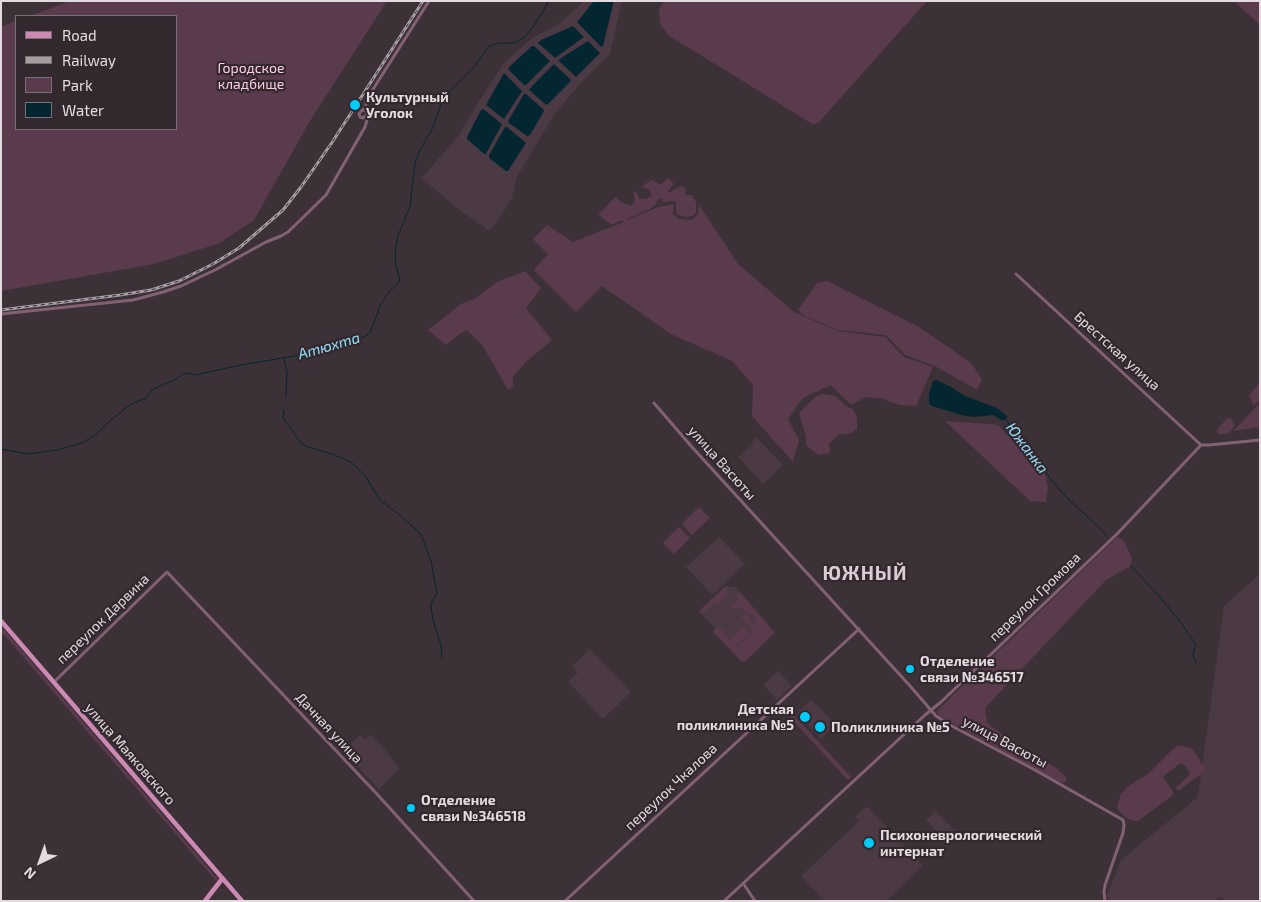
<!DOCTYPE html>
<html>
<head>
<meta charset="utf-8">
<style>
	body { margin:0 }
	#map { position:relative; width:1261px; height:902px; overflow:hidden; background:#3d3138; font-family:"Exo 2",sans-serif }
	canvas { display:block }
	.frame { position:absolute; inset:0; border:2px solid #e3dbdf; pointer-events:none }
	.legend { position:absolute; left:15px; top:15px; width:162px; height:115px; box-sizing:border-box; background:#33282e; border:1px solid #797075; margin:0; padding:6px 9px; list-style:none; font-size:15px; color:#e3dbdf }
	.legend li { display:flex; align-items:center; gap:10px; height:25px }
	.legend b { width:25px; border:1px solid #797075 }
	.north { position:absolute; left:15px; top:837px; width:50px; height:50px; -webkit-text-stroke:4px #33282e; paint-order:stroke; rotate:222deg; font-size:14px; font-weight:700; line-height:20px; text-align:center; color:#e3dbdf }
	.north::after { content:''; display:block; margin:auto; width:18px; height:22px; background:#e3dbdf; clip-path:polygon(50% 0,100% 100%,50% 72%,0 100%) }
</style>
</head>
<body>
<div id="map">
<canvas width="1261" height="902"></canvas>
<div class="frame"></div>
<ul class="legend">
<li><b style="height:6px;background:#cc89b2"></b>Road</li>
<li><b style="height:6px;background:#a69da2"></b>Railway</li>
<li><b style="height:14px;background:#5a3a4d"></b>Park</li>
<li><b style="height:14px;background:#042631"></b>Water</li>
</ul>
<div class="north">N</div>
</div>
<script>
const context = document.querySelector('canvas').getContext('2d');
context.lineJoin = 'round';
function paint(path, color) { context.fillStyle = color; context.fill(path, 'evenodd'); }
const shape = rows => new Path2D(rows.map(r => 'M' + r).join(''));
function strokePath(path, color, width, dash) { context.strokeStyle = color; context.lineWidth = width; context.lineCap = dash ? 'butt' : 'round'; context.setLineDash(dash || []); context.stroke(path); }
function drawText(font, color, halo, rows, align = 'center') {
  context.font = font + ' "Exo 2",sans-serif'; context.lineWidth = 4.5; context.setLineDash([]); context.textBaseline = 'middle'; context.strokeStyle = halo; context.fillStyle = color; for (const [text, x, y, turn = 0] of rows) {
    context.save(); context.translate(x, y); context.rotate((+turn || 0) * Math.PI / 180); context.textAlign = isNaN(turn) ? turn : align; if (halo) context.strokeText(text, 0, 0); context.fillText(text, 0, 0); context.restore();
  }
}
const built = shape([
	[584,1,622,1,610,54,581,83,555,113,516,178,512,199,490,231,459,210,422,178,459,135,479,101,504,63,532,38,559,24],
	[756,437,783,465,763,484,738,457,754,443,752,441],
	[719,537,745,564,712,595,686,567],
	[1260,574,1260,901,1225,901,1222,897,1214,901,1112,901,1107,896,1121,860,1198,797,1224,606],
	[726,586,736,587,775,632,745,662,699,611],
	[590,649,631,692,603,719,568,682,578,672,572,666],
	[778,671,792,686,777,700,763,685],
	[811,699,836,725,821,739,797,713],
	[360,735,365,739,370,735,383,747,399,769,379,789,343,751],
	[867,806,923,865,886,901,824,901,801,876,859,821,855,817],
	[936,811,958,834,948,843,926,820]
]);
const green = shape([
	[70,1,387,1,310,121,254,220,220,243,154,264,1,291,1,27,16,21,16,129,176,129,176,16,30,16],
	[664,1,927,1,820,121,814,125,668,35,660,23,659,9],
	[1234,1,1260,1,1260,25],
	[668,178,674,184,668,191,669,193,679,187,682,186,686,190,685,195,692,195,696,202,696,212,694,215,687,217,679,215,676,213,676,201,663,202,662,198,658,200,655,205,650,209,627,219,627,220,658,207,674,204,673,214,679,219,692,220,698,214,699,205,738,264,794,312,838,331,885,337,904,357,933,367,916,406,899,405,884,399,866,397,851,405,831,385,803,398,788,419,799,440,793,462,752,416,753,385,732,361,671,334,602,286,576,312,534,270,548,254,533,239,547,225,573,242,624,222,622,220,612,225,605,220,598,214,604,209,615,197,621,202,631,206,635,200,633,193,636,191,640,199,645,199,652,196,649,189,643,188,643,186,651,180,662,185,663,182],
	[525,271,541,288,526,308,552,340,527,361,513,376,513,387,508,390,483,346,467,330,459,334,446,345,428,330,461,304,476,298,497,282],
	[827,281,919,327,971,363,982,379,977,390,935,366,905,355,886,335,838,330,803,315,798,310,817,283],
	[1260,382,1260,401,1254,405,1253,405,1249,396],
	[823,394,835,396,849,408,853,409,857,417,857,429,849,434,839,434,829,444,830,453,818,455,806,445,806,437,799,413,815,397],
	[1260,403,1260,427,1233,431],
	[1229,418,1232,420,1234,425,1232,430,1227,434,1219,434,1217,432,1218,429,1226,419],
	[945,421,991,424,998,425,1045,474,1048,487,1046,502,1030,501],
	[699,507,710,518,692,535,682,524],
	[679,527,690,538,674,554,663,543],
	[1118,537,1123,540,1128,549,1132,559,1131,565,1129,567,1106,580,985,708,987,722,990,725,1004,736,1055,767,1066,777,1066,781,1064,783,1057,781,939,716,937,712,939,709,954,694,1116,538],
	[726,586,728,595,719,603,718,602,715,604,714,603,702,614,699,611],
	[740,593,774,633,745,661,742,662,713,632,716,628,721,629,729,640,743,626,749,633,735,646,737,647,753,631,753,628,746,623,741,616,744,614,755,625,756,624,754,621,756,618,751,613,743,610,743,607,741,607,740,609,736,608,733,609,730,606,739,599,737,596],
	[1,626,218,879,216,881,13,645,1,632],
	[789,710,851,777,848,780,786,713],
	[1177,746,1184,746,1192,749,1198,757,1204,767,1203,771,1200,775,1178,791,1176,788,1190,774,1186,767,1183,764,1179,764,1164,776,1164,778,1172,790,1173,793,1172,796,1138,821,1133,821,1125,817,1118,810,1117,807,1121,794,1127,787,1148,774,1170,752]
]);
const water = shape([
	[594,1,614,1,603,46,601,47,577,22],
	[573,26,584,37,555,58,538,43,541,40],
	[588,41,600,53,576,77,558,60],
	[532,46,534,46,550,61,526,85,524,85,508,69,509,67],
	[554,64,570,79,571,81,547,105,545,104,529,90,532,86],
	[504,73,522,91,504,119,486,105],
	[524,94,526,94,543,109,544,111,530,135,527,136,509,123,508,121],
	[483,109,502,124,486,154,484,154,467,139,467,137,481,110],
	[505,127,507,127,526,143,508,171,506,171,489,158,489,155],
	[937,380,951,387,965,396,997,408,1008,417,1003,421,993,415,973,417,961,415,932,406,929,404,929,394,933,381]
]);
const stream = shape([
	[284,359,287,373,286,397],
	[284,410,283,418,301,443,308,447,332,454,351,462,365,476,380,500,396,512,421,534,431,561,437,594,432,601,431,606,433,620,441,645,442,658],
	[1006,419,1017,438,1035,459,1054,483,1069,500,1102,530,1106,535],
	[1,449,28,454,57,450,82,443,94,436,112,419,131,404,146,398,153,389,176,379,183,374,187,373,195,375,241,365,318,352,362,338,370,333,381,304,388,293,400,281,396,266,395,252,398,236,410,206,415,164,419,152,432,129,442,102,449,92,474,67,489,46,500,43,514,43,525,37,534,26,549,1],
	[1130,565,1160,597,1182,624,1196,645,1194,649,1193,656,1196,663]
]);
const minor = shape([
	[363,110,366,111,367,115,363,118,360,117,359,114,361,111,365,108],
	[366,111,366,101,370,94,429,1],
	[1016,274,1201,445],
	[1,314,133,300,163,292,181,286,215,270,266,242,281,236,288,232,326,195,365,127,367,120,366,116],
	[654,403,691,446,911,687,936,716,950,725,1035,770,1123,820,1124,825,1123,833,1105,885,1104,892,1105,901],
	[1201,445,1209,445,1260,440],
	[54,682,167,572,376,793,474,901],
	[743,883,755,901],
	[565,901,859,629],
	[724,901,925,715,941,702,1117,534,1201,445]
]);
const major = shape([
	[1,621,242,901],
	[205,901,222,879]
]);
const rail = shape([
	[1,310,120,295,151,290,179,281,213,264,239,248,283,210,301,187,333,141,423,1]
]);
const markers = [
	[355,105,6,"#00cbf9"],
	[910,669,5,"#00cbf9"],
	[805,717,6,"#00cbf9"],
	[820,727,6,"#00cbf9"],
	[411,808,5,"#00cbf9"],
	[869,843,6,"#00cbf9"]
];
const parkNames = [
	["Городское",251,68],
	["кладбище",251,84]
];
const poiNames = [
	["Культурный",366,97],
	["Уголок",366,113],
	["Отделение",920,661],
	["связи №346517",920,677],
	["Детская",794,709,"right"],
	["поликлиника №5",794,725,"right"],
	["Поликлиника №5",831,727],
	["Отделение",421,800],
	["связи №346518",421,816],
	["Психоневрологический",880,835],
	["интернат",880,851]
];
const streetNames = [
	["Брестская улица",1117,351,42],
	["улица Васюты",722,463,48],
	["переулок Громова",1035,597,-44],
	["переулок Дарвина",103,619,-44],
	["Дачная улица",329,728,47],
	["улица Васюты",1005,742,28],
	["улица Маяковского",130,754,49],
	["переулок Чкалова",671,787,-43]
];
const waterNames = [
	["Атюхта",329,346,-16],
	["Южанка",1027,448,53]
];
const districtNames = [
	["ЮЖНЫЙ",865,574]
];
paint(built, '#4b3943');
paint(green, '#5a3a4d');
paint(water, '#042631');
strokePath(stream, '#042631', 1);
strokePath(minor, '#826174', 3);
strokePath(major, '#cc89b2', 4.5);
strokePath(rail, '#a69da2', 3);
strokePath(rail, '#33282e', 1, [4]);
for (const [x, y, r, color] of markers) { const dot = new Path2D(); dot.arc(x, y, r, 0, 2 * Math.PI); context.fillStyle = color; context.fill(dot); strokePath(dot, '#33282e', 2); }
drawText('14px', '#fdcbe8', '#33282e', parkNames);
drawText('bold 14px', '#e3dbdf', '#33282e', poiNames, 'left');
drawText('14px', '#e3dbdf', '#33282e', streetNames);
drawText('italic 15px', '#94e0fb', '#33282e', waterNames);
context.letterSpacing = '1px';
drawText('bold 19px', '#dbcbd4', '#33282e', districtNames);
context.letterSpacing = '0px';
</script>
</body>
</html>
